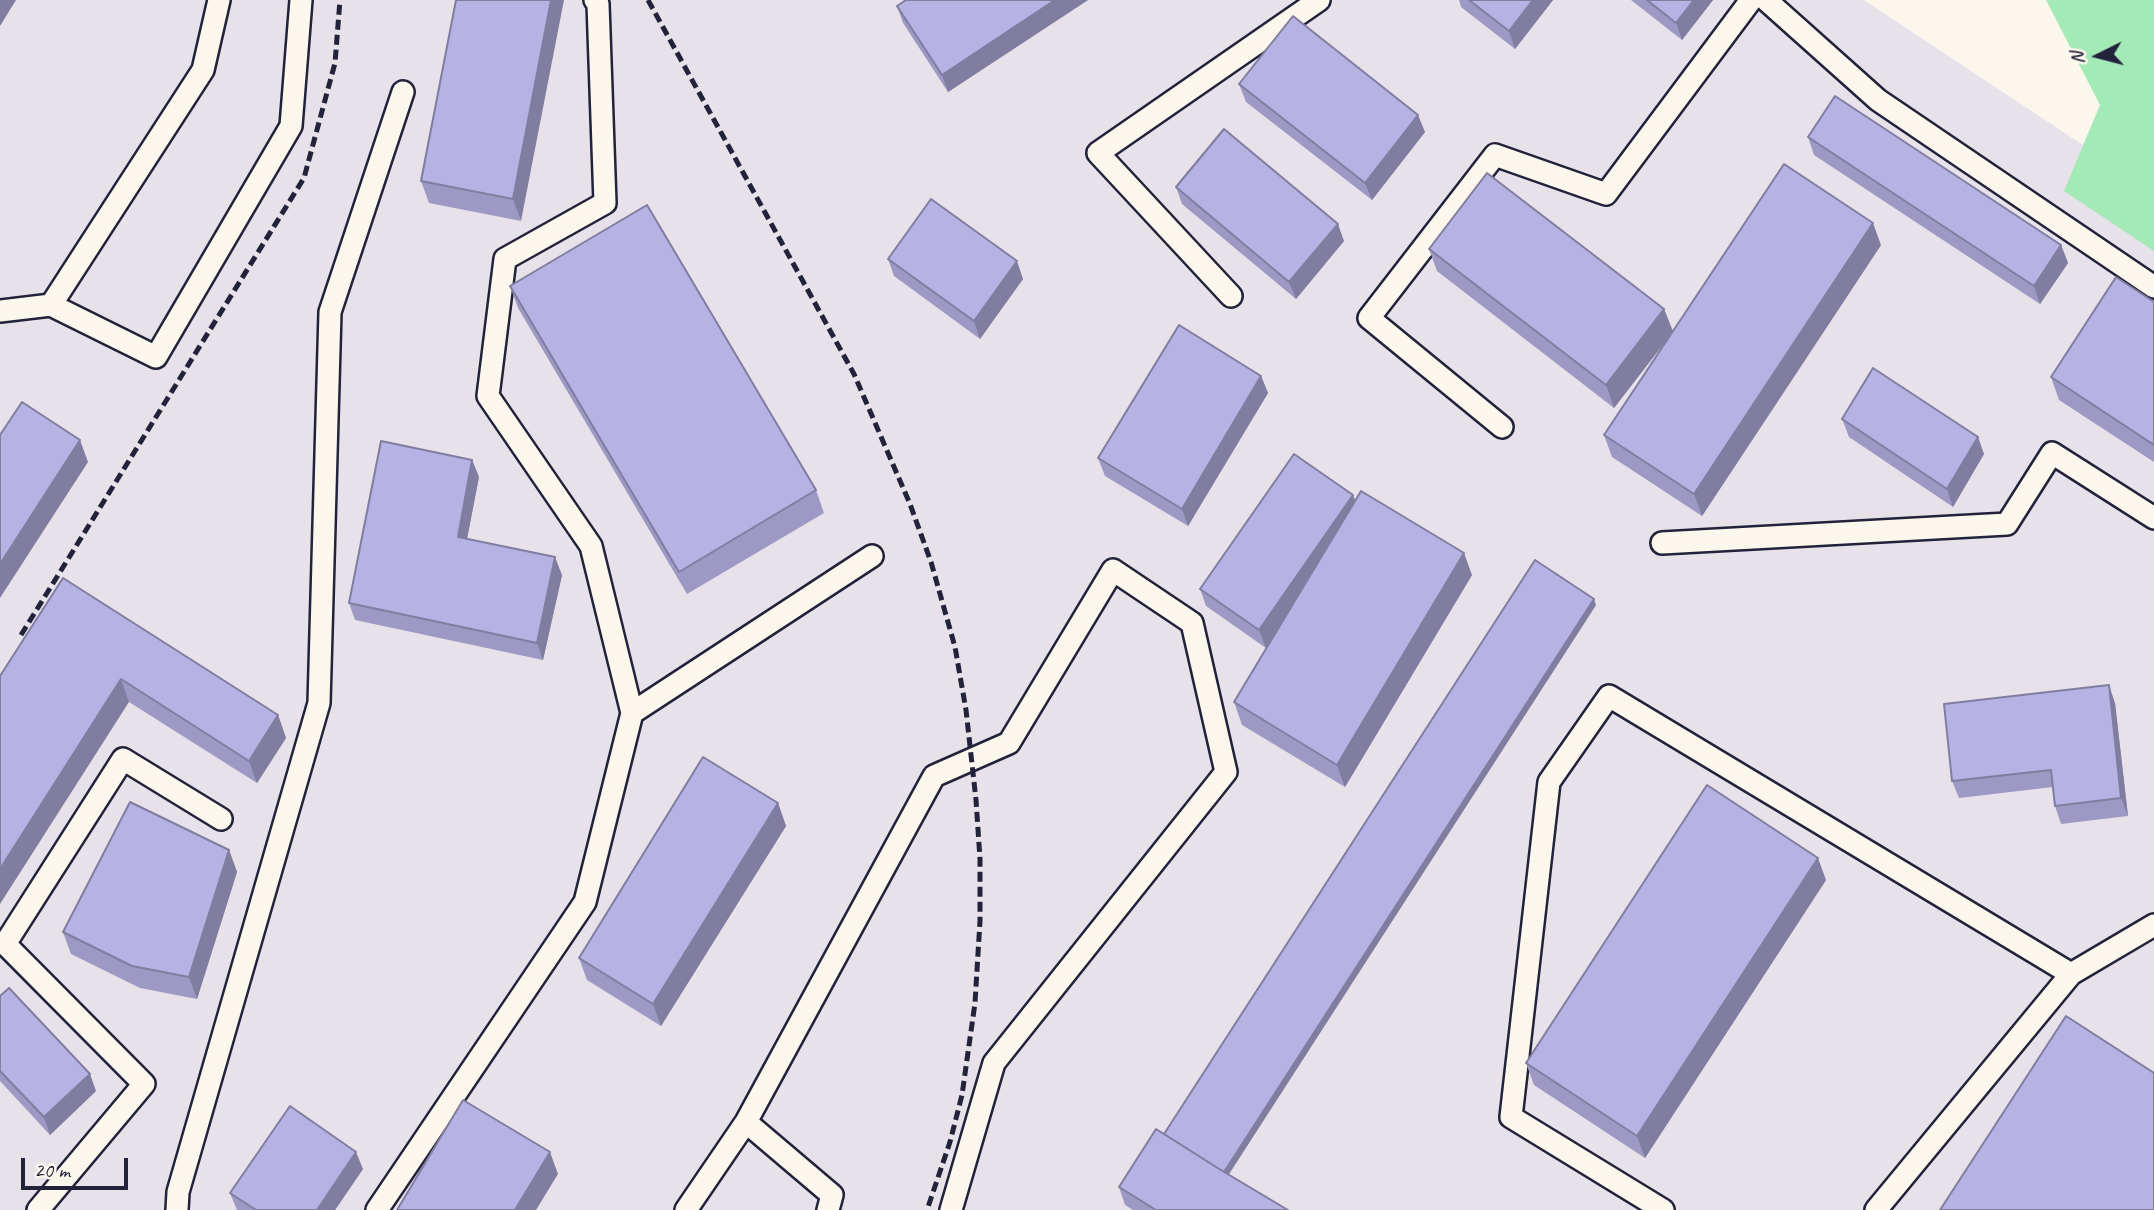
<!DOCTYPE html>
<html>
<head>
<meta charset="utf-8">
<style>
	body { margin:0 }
	#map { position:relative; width:2154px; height:1210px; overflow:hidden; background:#fbf7ec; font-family:Caveat,sans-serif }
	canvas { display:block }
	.north { position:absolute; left:2063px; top:21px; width:70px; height:70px; -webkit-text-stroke:5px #fbf7ec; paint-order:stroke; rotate:264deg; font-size:19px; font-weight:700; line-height:28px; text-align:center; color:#22223b }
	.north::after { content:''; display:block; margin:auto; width:24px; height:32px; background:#22223b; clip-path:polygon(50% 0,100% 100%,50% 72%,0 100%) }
	.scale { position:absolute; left:21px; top:1158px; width:107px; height:32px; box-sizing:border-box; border:4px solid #22223b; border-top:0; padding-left:9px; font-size:21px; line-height:24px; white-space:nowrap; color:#22223b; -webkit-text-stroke:5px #fbf7ec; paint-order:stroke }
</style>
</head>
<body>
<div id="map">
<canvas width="2154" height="1210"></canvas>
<div class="north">N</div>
<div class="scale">20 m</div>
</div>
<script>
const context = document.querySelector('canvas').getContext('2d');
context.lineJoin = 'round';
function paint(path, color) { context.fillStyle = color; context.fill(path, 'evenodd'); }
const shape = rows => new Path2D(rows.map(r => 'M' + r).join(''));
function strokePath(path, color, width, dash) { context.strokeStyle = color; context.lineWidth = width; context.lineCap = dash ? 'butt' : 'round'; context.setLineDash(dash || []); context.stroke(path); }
const built = shape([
	[0,0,1864,0,2154,192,2154,1210,0,1210]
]);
const green = shape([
	[2046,0,2154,0,2154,251,2064,191,2100,105]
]);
const service = shape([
	[1766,0,1878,100,2154,287],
	[1231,296,1098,153,1319,0],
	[51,305,203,70,219,0],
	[0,311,51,305,156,357,291,126,301,0],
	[1502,427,1369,318,1495,155,1606,194,1751,0],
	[1662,543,2007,524,2052,453,2154,518],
	[632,713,872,556],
	[746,1122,832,1195,828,1210],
	[38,1210,144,1084,5,944,123,759,221,819],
	[177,1210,178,1192,319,703,330,312,403,92],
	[377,1210,585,902,632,713,591,546,488,396,505,259,605,203,598,4,595,0],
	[686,1210,746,1122,934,776,1009,743,1113,570,1192,623,1226,772,994,1063,951,1210],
	[1663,1210,1511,1117,1549,782,1609,696,2071,974,2154,925],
	[1876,1210,2071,974]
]);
const rail = shape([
	[648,0,854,374,910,504,931,562,955,647,966,710,976,800,980,859,980,921,975,1003,962,1095,950,1142,927,1210],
	[21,635,304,178,335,63,340,0]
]);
const wall = shape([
	[456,0,521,221,429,203,421,181],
	[1088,0,948,92,903,23,897,6],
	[1459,0,1553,0,1515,49,1461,7],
	[1631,0,1713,0,1682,40],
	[1239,84,1425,132,1372,200,1246,102],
	[1808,137,2061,245,2068,263,2040,304,1814,155],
	[1176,187,1344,241,1296,299,1182,204],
	[1881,245,1702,516,1612,457,1604,435,1672,332,1614,408,1437,271,1429,249,1664,309,1673,331],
	[888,259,1023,279,980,339,894,276],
	[510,286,816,490,824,513,687,594,518,308],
	[2154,302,2154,462,2059,400,2051,377],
	[1261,376,1268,393,1188,526,1105,476,1098,458],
	[1842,419,1984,454,1953,507,1849,437],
	[472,460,479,477,467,539,562,575,543,660,355,620,349,603],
	[1353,495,1355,501,1472,575,1345,787,1242,725,1234,702,1274,635,1266,648,1206,606,1200,589],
	[63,578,278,715,286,738,257,783,129,702],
	[1596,605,1228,1175,1288,1210,1133,1210,1125,1205,1119,1187,1164,1134],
	[2115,703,2128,816,2061,824,2055,806,2053,787,1959,798,1952,781],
	[778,803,786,826,661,1026,587,980,579,958],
	[229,850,237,872,197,999,140,988,71,954,63,932],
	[1826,880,1645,1158,1534,1085,1526,1063],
	[0,996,96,1091,50,1135,0,1081],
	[363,1169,335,1210,237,1210,230,1193]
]);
const shadedWall = shape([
	[0,0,16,0,0,26],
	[551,0,564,0,521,221,513,199],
	[1055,0,1088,0,948,92,942,75],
	[1533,0,1553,0,1515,49,1509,31],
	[1694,0,1713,0,1682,40,1676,23],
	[1418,115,1425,132,1372,200,1365,183],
	[1873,223,1881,245,1702,516,1694,494],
	[1338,224,1344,241,1296,299,1289,282],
	[2061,245,2068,263,2040,304,2034,286],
	[1017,261,1023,279,980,339,974,321],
	[1664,309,1673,332,1614,408,1606,385],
	[1261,376,1268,393,1188,526,1182,509],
	[1978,437,1984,454,1953,507,1947,489],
	[80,440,88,462,0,598,0,564],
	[472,460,479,477,464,554,458,537],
	[1353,495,1360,513,1266,648,1259,630],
	[1464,553,1472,575,1345,787,1337,765],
	[555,557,562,575,543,660,537,643],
	[1594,599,1596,605,1222,1185,1220,1178],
	[121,679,129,702,0,904,0,869],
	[2109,685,2115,703,2128,816,2121,798],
	[278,715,286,738,257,783,249,761],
	[778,803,786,826,661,1026,653,1004],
	[229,850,237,872,197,999,189,977],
	[1818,858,1826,880,1645,1158,1637,1136],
	[90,1074,96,1091,50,1135,44,1117],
	[356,1152,363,1169,335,1210,317,1210],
	[550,1152,558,1174,536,1210,515,1210]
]);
const building = shape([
	[456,0,551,0,513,199,421,181,456,0],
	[906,0,1055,0,942,75,897,6,906,0],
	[1469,0,1533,0,1509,31,1469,0],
	[1647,0,1694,0,1676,23,1647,0],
	[1293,16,1418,115,1365,183,1239,84,1293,16],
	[1835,96,2061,245,2034,286,1808,137,1835,96],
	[1224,129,1338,224,1289,282,1176,187,1224,129],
	[1784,164,1873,223,1694,494,1604,435,1784,164],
	[1487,173,1664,309,1606,385,1429,249,1487,173],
	[931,199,1017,261,974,321,888,259,931,199],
	[647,205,816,490,679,572,510,286,647,205],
	[2116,277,2154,302,2154,445,2051,377,2116,277],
	[1179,325,1261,376,1182,509,1098,458,1179,325],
	[1873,368,1978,437,1947,489,1842,419,1873,368],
	[22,402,80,440,0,564,0,435,22,402],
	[381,441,472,460,458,537,555,557,537,643,349,603,381,441],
	[1294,454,1353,495,1259,630,1200,589,1294,454],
	[1361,491,1464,553,1337,765,1234,702,1361,491],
	[1535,560,1594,599,1224,1172,1164,1134,1535,560],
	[63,578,278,715,249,761,121,679,0,869,0,676,63,578],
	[2109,685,2121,798,2055,806,2051,770,1952,781,1944,704,2109,685],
	[703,757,778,803,653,1004,579,958,703,757],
	[1707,785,1818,858,1637,1136,1526,1063,1707,785],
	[130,802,229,850,189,977,132,966,63,932,130,802],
	[9,988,90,1074,44,1117,0,1071,0,996,9,988],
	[2066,1016,2154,1073,2154,1210,1940,1210,2066,1016],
	[463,1100,550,1152,515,1210,397,1210,463,1100],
	[290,1106,356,1152,317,1210,256,1210,230,1193,290,1106],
	[1156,1129,1216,1167,1288,1210,1156,1210,1119,1187,1156,1129]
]);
paint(built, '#e7e2ea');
paint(green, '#a3eab7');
strokePath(service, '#22223b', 26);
strokePath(service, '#fbf7ec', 21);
strokePath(rail, '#22223b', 5, [10, 5]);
paint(wall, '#9d99c4');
paint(shadedWall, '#807da0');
paint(building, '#b7b2e4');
strokePath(building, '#807da0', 2);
</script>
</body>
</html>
